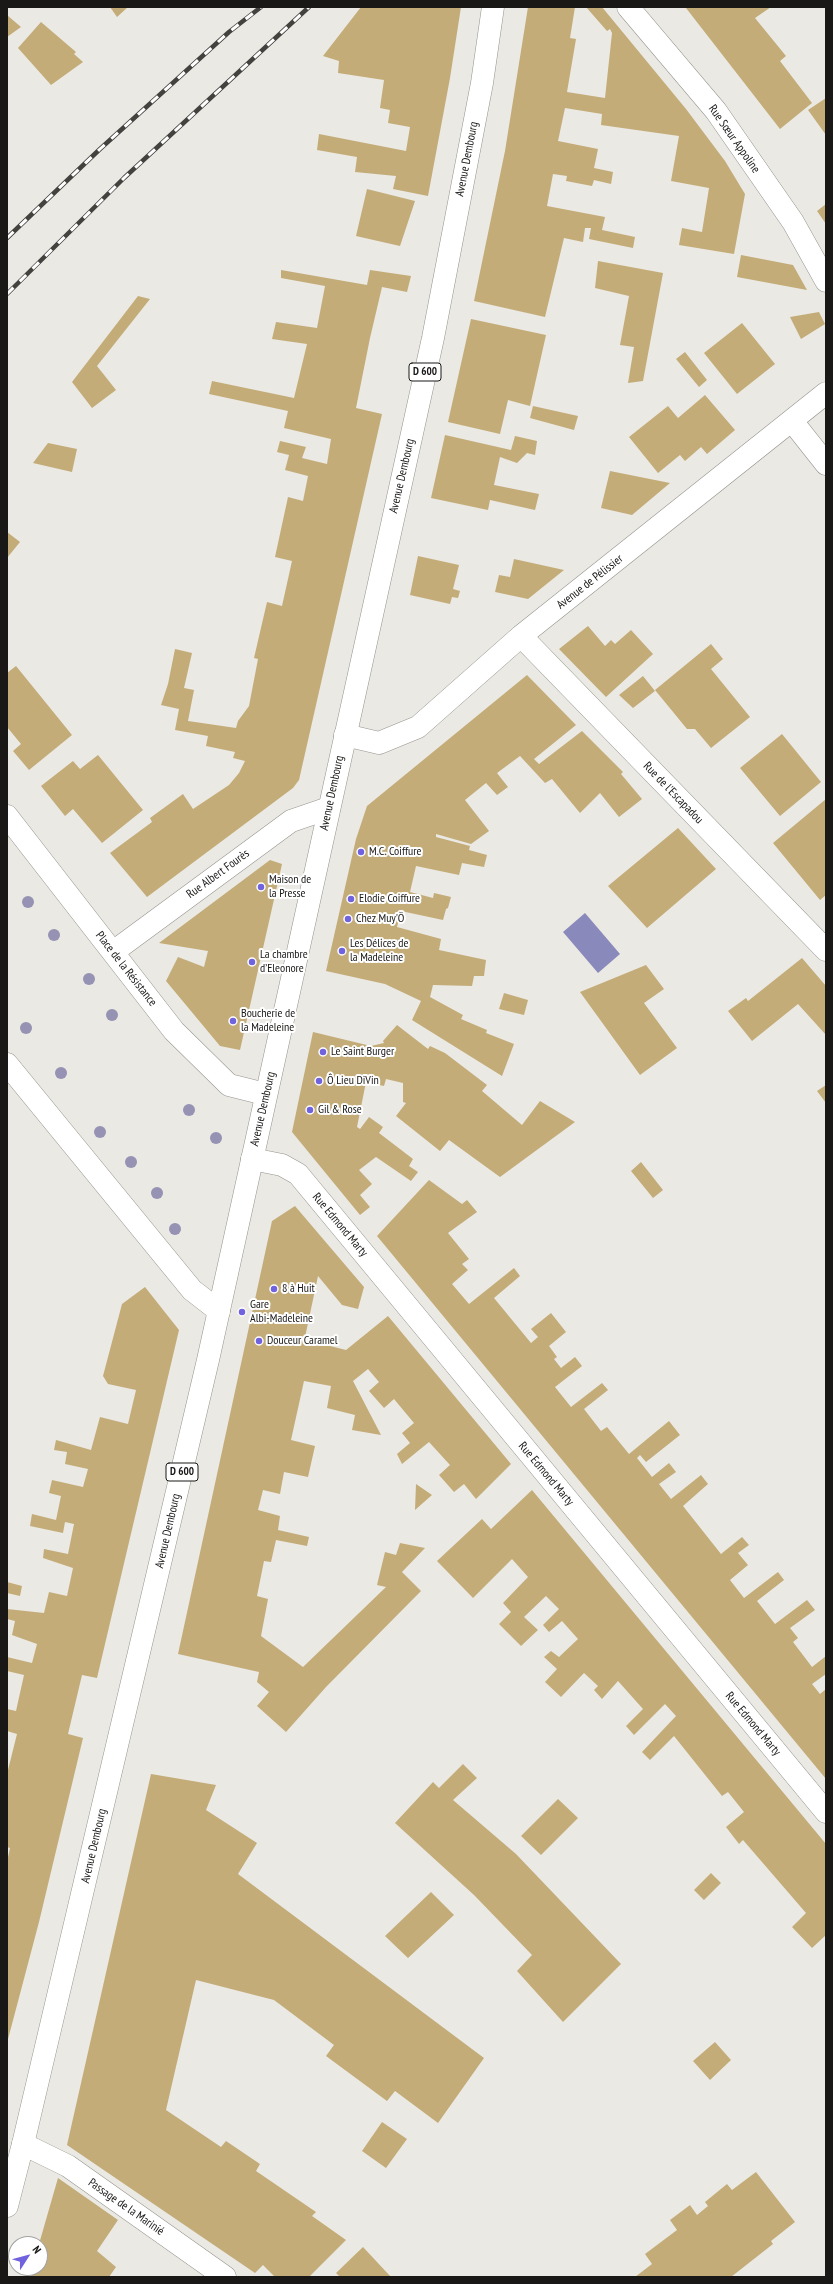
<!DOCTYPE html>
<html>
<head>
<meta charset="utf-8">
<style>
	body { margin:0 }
	#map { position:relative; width:833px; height:2284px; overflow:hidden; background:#ebe9e3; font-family:"PT Sans Narrow",sans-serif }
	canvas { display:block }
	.frame { position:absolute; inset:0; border:8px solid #191816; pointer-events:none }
	.north { position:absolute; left:8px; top:2236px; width:40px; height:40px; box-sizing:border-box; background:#fff; border:1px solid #a3a3a2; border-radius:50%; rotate:54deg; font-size:11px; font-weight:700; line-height:16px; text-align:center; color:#191816 }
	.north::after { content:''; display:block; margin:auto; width:14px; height:18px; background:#7063dd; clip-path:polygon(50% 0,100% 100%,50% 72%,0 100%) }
</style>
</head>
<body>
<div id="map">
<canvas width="833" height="2284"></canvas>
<div class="frame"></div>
<div class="north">N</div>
</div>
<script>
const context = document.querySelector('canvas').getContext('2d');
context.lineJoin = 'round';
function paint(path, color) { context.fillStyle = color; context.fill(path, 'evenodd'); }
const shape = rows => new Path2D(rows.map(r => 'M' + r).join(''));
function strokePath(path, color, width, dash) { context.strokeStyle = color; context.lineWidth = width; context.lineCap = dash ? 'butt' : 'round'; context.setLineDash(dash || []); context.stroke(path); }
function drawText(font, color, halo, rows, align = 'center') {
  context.font = font + ' "PT Sans Narrow",sans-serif'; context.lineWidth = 4; context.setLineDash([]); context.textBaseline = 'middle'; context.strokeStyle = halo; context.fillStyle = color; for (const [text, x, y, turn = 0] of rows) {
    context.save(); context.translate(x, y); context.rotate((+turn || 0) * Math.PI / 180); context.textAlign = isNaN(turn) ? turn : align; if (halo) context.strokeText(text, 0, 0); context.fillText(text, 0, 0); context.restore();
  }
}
const water = shape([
	[585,913,620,954,598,973,563,932]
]);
const building = shape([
	[110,7,128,7,117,17],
	[361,7,461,7,450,78,428,196,393,189,396,176,355,172,357,157,317,150,319,134,406,151,410,127,388,123,390,110,380,108,384,80,338,73,339,61,323,56],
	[528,7,575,7,570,38,576,39,567,92,605,98,612,33,610,29,607,31,586,7,602,7,686,109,725,161,745,194,734,254,679,245,682,228,702,232,709,188,671,181,679,136,601,125,602,114,565,108,558,141,598,149,594,168,613,172,611,184,594,180,592,186,566,181,567,176,553,174,547,206,605,217,602,230,635,237,633,248,589,239,591,228,585,228,583,242,564,238,545,317,474,301,505,151],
	[687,7,771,7,755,18,786,56,780,61,812,103,780,129,686,8],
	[7,15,21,27,7,37],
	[41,22,76,52,74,54,83,62,51,85,18,48],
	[826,98,826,135,808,110],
	[367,189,415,201,400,246,356,236],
	[826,204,826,224,817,211],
	[741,255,793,265,807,290,737,277],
	[598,261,663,273,643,381,628,383,634,347,620,345,629,296,595,288],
	[281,270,367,285,370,270,411,276,407,292,382,287,370,338,356,408,382,414,299,780,293,788,147,897,110,853,152,822,150,818,183,794,193,809,229,785,239,773,245,761,233,758,235,752,206,746,208,736,175,730,179,709,161,705,168,684,175,649,192,653,184,688,194,690,188,721,236,728,238,721,249,706,258,659,254,658,267,602,282,606,292,561,275,557,288,497,303,501,308,476,285,470,289,455,277,452,280,441,306,447,302,458,327,464,331,439,284,428,288,411,209,394,212,381,294,398,307,344,272,339,276,322,317,328,325,286,281,278],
	[138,296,150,299,97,366,116,390,92,408,72,382],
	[819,312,825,324,801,339,790,317],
	[471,319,546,335,530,406,508,400,500,434,448,422],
	[742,323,775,364,737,394,704,353],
	[685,352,707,380,699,387,676,359],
	[705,395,735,430,707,454,701,447,685,461,680,455,658,473,629,437,668,406,678,418],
	[533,406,578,416,574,430,530,418],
	[445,435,511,450,515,436,537,441,535,455,527,453,517,463,500,457,494,485,539,494,535,510,490,500,488,510,431,498],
	[48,443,77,449,72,472,33,463],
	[610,471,670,483,632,515,601,508],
	[7,532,20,542,7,558],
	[418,556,459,565,453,589,460,591,458,598,452,597,450,604,410,595],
	[514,559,564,570,528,599,495,592,499,575,510,577],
	[588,626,605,646,611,640,615,644,631,630,653,654,606,697,559,649],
	[711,644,723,659,711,669,750,717,711,748,695,729,687,729,655,690],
	[16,666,72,735,29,770,13,751,21,744,7,727,7,673],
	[527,675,576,725,534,759,539,764,582,731,623,772,621,774,642,799,619,817,600,793,580,813,552,779,545,783,520,756,497,773,508,787,497,795,486,783,465,800,489,831,471,844,436,834,436,837,470,846,469,850,487,855,484,867,462,863,459,875,416,866,410,892,433,898,434,893,451,897,448,908,446,909,443,920,401,911,397,927,441,939,439,950,486,960,484,976,474,976,472,986,433,985,430,997,463,1015,461,1019,487,1030,486,1033,514,1044,502,1076,412,1020,421,1001,385,984,326,971,356,839,367,806],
	[643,676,655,691,633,708,619,695],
	[782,734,821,782,780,816,740,768],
	[98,755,143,810,102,843,73,809,65,816,41,786,73,761,80,769],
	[826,799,826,895,820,900,773,843],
	[678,828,716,869,647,928,608,886],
	[270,860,282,864,240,1050,220,1046,166,981,178,957,204,967,208,951,159,943],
	[802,958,826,986,826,1035,798,1004,752,1041,728,1011,746,998,748,1001],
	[646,965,664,989,644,1003,677,1048,640,1075,580,992],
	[504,993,528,1000,524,1015,499,1009],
	[397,1025,428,1049,430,1046,445,1053,487,1085,482,1091,522,1125,540,1101,575,1122,500,1177,449,1140,440,1151,396,1116,406,1103,403,1102,403,1083,386,1079,384,1086,366,1082,357,1127,360,1129,369,1117,383,1127,379,1133,413,1159,409,1166,418,1172,411,1181,376,1157,359,1170,372,1184,360,1195,370,1207,360,1215,292,1132,313,1032,371,1046,384,1043,383,1041],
	[826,1085,826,1103,817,1091],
	[641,1162,663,1190,653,1198,631,1171],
	[429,1180,462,1204,467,1200,477,1212,448,1233,469,1259,462,1264,468,1270,452,1284,469,1304,514,1268,520,1276,494,1298,531,1343,538,1337,531,1329,551,1313,566,1332,549,1346,557,1357,554,1359,561,1368,575,1357,582,1366,555,1387,571,1407,602,1383,608,1390,584,1409,601,1431,607,1427,629,1454,669,1421,680,1435,646,1462,640,1455,637,1458,652,1477,669,1463,676,1472,659,1484,671,1499,701,1475,708,1484,683,1506,721,1554,742,1537,749,1545,738,1553,748,1565,730,1580,744,1598,778,1572,784,1580,757,1601,775,1624,807,1600,815,1610,790,1628,798,1638,793,1642,812,1667,826,1656,826,1674,812,1684,820,1694,826,1689,826,1779,377,1236],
	[295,1206,364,1287,358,1309,342,1305,318,1276,304,1342,317,1345,318,1343,346,1350,388,1316,511,1464,476,1499,464,1484,454,1492,439,1475,450,1465,429,1442,402,1464,397,1454,410,1443,402,1433,414,1423,394,1399,384,1408,369,1391,379,1382,368,1369,353,1381,381,1435,352,1430,355,1415,327,1408,331,1386,304,1381,291,1440,315,1446,308,1477,284,1472,280,1494,263,1490,258,1510,280,1516,278,1530,309,1537,307,1546,276,1540,271,1562,264,1561,257,1596,268,1599,261,1636,303,1667,386,1587,377,1585,385,1552,396,1555,400,1543,425,1548,402,1572,421,1591,326,1687,286,1732,257,1706,269,1692,257,1682,259,1672,178,1654,272,1221],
	[145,1287,179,1330,97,1678,82,1675,68,1734,83,1738,39,1922,7,2043,7,1862,10,1848,7,1847,7,1774,17,1734,7,1731,7,1709,16,1711,24,1675,7,1671,7,1657,32,1663,37,1644,12,1635,15,1621,7,1619,7,1609,44,1613,49,1592,67,1596,73,1568,43,1558,44,1549,68,1554,74,1524,65,1522,63,1533,30,1526,32,1514,56,1520,61,1496,49,1493,52,1480,83,1487,88,1469,65,1464,67,1452,54,1450,56,1440,91,1450,100,1417,128,1424,136,1390,108,1384,103,1376,122,1304],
	[416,1484,432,1495,415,1510],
	[532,1490,826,1844,826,1935,812,1948,792,1927,806,1913,743,1840,739,1844,726,1827,744,1812,728,1792,722,1796,674,1736,650,1760,642,1752,676,1716,665,1704,634,1735,626,1726,643,1709,618,1681,602,1699,594,1690,598,1686,584,1673,561,1697,545,1682,557,1669,544,1657,551,1651,559,1657,578,1639,562,1621,549,1632,543,1625,559,1609,546,1596,524,1617,538,1630,521,1646,499,1624,511,1612,503,1603,528,1577,512,1559,473,1598,437,1561,482,1519,491,1529],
	[7,1582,22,1586,20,1596,7,1593],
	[463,1764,477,1778,453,1800,516,1854,621,1964,563,2022,517,1971,532,1955,474,1895,395,1823,433,1782,439,1788],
	[151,1774,216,1785,206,1810,257,1843,238,1874,484,2058,438,2123,395,2091,387,2101,326,2056,334,2045,274,2000,196,1980,166,2110,221,2147,226,2141,260,2164,256,2171,316,2212,312,2216,346,2240,309,2277,275,2277,263,2265,255,2273,67,2145],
	[558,1799,578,1818,541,1855,521,1836],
	[711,1873,721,1883,704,1900,694,1890],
	[431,1892,454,1915,408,1958,385,1936],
	[715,2042,731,2060,710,2080,693,2061],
	[382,2122,407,2139,386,2168,362,2151],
	[756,2172,795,2222,771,2241,773,2244,731,2277,635,2277,652,2264,645,2254,677,2230,670,2220,690,2205,697,2215,708,2206,705,2202,727,2184,732,2190],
	[58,2178,118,2220,97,2251,116,2267,109,2277,30,2277,33,2268,40,2268,39,2244],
	[363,2247,391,2277,340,2277,336,2273]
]);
const street = shape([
	[628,7,716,111,793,222,826,281],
	[792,421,826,464],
	[521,636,826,950],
	[345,735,379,743,418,727,521,636,826,393],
	[7,816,174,1031,229,1085,265,1094],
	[113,952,291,821,329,808],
	[7,1064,192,1290,219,1311],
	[252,1159,282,1165,298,1174,826,1812],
	[23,2144,68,2166,225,2277]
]);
const primary = shape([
	[7,2206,23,2144,208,1360,433,338,482,83,493,7]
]);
const rail = shape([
	[7,238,100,149,229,32,261,7],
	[7,294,124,178,309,7]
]);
const trees = [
	[28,902],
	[54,935],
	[89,979],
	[112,1015],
	[26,1028],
	[61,1073],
	[189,1110],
	[100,1132],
	[216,1138],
	[131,1162],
	[157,1193],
	[175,1229]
];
const markers = [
	[361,852,4,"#7063dd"],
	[261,887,4,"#7063dd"],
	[351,899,4,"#7063dd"],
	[348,919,4,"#7063dd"],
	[342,951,4,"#7063dd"],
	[252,962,4,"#7063dd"],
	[233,1021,4,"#7063dd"],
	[323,1052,4,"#7063dd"],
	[319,1081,4,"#7063dd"],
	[310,1110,4,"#7063dd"],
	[274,1289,4,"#7063dd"],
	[242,1312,4,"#7063dd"],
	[259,1341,4,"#7063dd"]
];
const shields = [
	[425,372,32],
	[182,1472,32]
];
const shieldNames = [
	["D 600",425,372],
	["D 600",182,1472]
];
const streetNames = [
	["Rue Sœur Appoline",734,139,55],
	["Avenue Dembourg",467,159,-79],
	["Avenue Dembourg",402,476,-77],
	["Avenue de Pélissier",590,582,-38],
	["Avenue Dembourg",332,793,-78],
	["Rue de l'Escapadou",673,793,46],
	["Rue Albert Fourès",218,874,-36],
	["Place de la Résistance",126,969,52],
	["Avenue Dembourg",263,1109,-77],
	["Rue Edmond Marty",340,1225,50],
	["Rue Edmond Marty",546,1474,50],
	["Avenue Dembourg",168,1531,-77],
	["Rue Edmond Marty",753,1724,50],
	["Avenue Dembourg",94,1846,-77],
	["Passage de la Marinié",126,2207,35]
];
const poiNames = [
	["M.C. Coiffure",369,852],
	["Maison de",269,880],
	["la Presse",269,894],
	["Elodie Coiffure",359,899],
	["Chez Muy'Ö",356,919],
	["Les Délices de",350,944],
	["la Madeleine",350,958],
	["La chambre",260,955],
	["d’Eleonore",260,969],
	["Boucherie de",241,1014],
	["la Madeleine",241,1028],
	["Le Saint Burger",331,1052],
	["Ô Lieu DiVin",327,1081],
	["Gil & Rose",318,1110],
	["8 à Huit",282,1289],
	["Gare",250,1305],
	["Albi-Madeleine",250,1319],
	["Douceur Caramel",267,1341]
];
paint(water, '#8a89bb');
paint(building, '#c3ac78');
strokePath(street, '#96948f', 23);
strokePath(primary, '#96948f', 23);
strokePath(street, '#fff', 22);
strokePath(primary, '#fff', 22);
strokePath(rail, '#43423f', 4.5);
strokePath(rail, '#fff', 3, [9]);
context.fillStyle = '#9592b3';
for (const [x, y] of trees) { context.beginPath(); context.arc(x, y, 6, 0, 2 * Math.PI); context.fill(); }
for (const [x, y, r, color] of markers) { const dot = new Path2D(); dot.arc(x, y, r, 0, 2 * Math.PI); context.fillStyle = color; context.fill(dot); strokePath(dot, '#fff', 1.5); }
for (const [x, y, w] of shields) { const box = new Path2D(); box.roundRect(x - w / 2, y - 9, w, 18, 3); context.fillStyle = '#fff'; context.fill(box); strokePath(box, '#191816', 1); }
drawText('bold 11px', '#191816', null, shieldNames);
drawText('12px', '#191816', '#fff', streetNames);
drawText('12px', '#191816', '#fff', poiNames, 'left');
</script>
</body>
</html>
